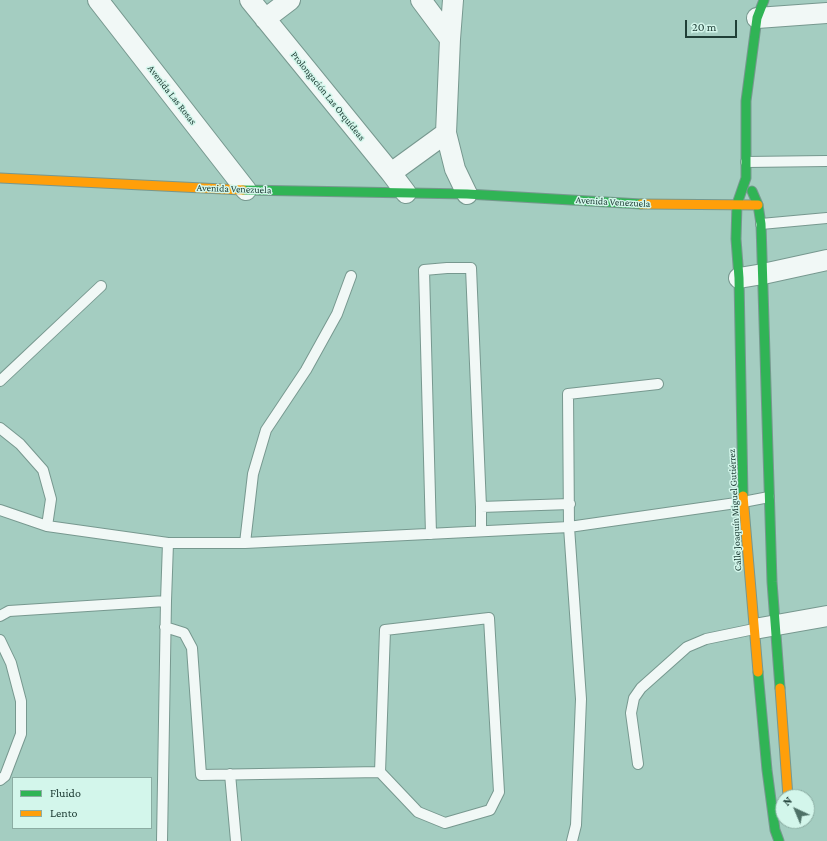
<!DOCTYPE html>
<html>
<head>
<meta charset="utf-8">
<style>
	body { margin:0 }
	#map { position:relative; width:827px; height:841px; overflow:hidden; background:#a4cdc1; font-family:"Crimson Pro",serif }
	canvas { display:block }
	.legend { position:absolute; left:12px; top:777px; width:140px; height:52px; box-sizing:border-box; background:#d3f6eb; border:1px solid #8bada3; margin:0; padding:5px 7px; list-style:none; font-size:12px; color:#203f37 }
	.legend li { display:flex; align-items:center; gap:8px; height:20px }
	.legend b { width:20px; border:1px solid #8bada3 }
	.north { position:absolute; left:775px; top:789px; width:40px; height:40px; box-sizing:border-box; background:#d3f6eb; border:1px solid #8bada3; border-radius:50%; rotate:316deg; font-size:11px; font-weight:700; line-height:16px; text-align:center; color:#203f37 }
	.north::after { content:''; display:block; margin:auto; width:14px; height:18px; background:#4e7167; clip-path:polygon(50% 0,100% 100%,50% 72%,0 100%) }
	.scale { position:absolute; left:685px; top:20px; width:52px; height:18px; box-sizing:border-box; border:2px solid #203f37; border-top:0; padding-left:5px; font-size:12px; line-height:14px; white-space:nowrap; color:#203f37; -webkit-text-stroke:3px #d3f6eb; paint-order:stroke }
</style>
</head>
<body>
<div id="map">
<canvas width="827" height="841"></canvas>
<ul class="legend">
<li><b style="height:5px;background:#30b455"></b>Fluido</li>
<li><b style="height:5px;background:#ff9f0a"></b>Lento</li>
</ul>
<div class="north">N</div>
<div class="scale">20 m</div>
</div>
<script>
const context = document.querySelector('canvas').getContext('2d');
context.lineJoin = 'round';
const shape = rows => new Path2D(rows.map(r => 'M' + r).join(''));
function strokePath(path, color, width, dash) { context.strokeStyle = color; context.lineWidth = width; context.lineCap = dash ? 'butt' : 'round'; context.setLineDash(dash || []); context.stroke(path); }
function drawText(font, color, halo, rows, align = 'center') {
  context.font = font + ' "Crimson Pro",serif'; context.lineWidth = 3; context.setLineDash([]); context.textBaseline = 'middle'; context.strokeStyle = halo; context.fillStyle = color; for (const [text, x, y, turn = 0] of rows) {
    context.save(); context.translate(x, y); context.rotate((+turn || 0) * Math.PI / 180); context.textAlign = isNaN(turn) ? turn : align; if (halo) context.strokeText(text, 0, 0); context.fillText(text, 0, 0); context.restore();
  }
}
const lane = shape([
	[746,162,827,161],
	[761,224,827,218],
	[0,381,101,286],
	[0,428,20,444,43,470,51,499,47,526],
	[481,507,481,531],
	[0,510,47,526,168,543,245,543,569,527,743,502,769,497],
	[431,534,424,270,447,268,471,268,481,507,570,504],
	[245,543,253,474,266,430,306,370,337,314,351,276],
	[0,616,9,611,166,601],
	[165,627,184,633,192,648,201,775,380,772,385,630,489,618,499,792,490,810,445,823,418,812,380,772],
	[0,640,11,663,21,701,21,734,5,776,0,780],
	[638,764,631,713,634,698,641,688,687,647,706,639,754,629],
	[230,774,236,841],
	[162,841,166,601,168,543],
	[572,841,576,825,581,699,569,527,568,394,658,384]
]);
const street = shape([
	[98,0,246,190],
	[250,0,391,173,406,193],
	[421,0,450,39],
	[453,0,450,39,446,133,455,169,467,194],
	[757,18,827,13],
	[265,19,290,0],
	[391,173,446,133],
	[739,278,763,274,827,260],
	[760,628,827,616]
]);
const fast = shape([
	[243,190,467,194,641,204],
	[752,191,758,205,761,224,772,582,780,688],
	[743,496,739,278,736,239,737,204,746,178,746,101,757,18,764,0],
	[758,672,767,770,775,830,779,841]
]);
const slow = shape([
	[0,178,243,190],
	[641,204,758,205],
	[743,496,758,672],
	[780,688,788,797]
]);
const streetNames = [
	["Avenida Las Rosas",172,95,52],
	["Prolongación Las Orquídeas",328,96,51],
	["Avenida Venezuela",234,189,2],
	["Avenida Venezuela",613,202,3],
	["Calle Joaquín Miguel Gutiérrez",735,510,-93]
];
strokePath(lane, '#77988f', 12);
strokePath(street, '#77988f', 22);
strokePath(fast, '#77988f', 11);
strokePath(slow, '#77988f', 11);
strokePath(lane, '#f1f8f6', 10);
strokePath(street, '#f1f8f6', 20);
strokePath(fast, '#30b455', 9);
strokePath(slow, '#ff9f0a', 9);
drawText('10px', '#203f37', '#d3f6eb', streetNames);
</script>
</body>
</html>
